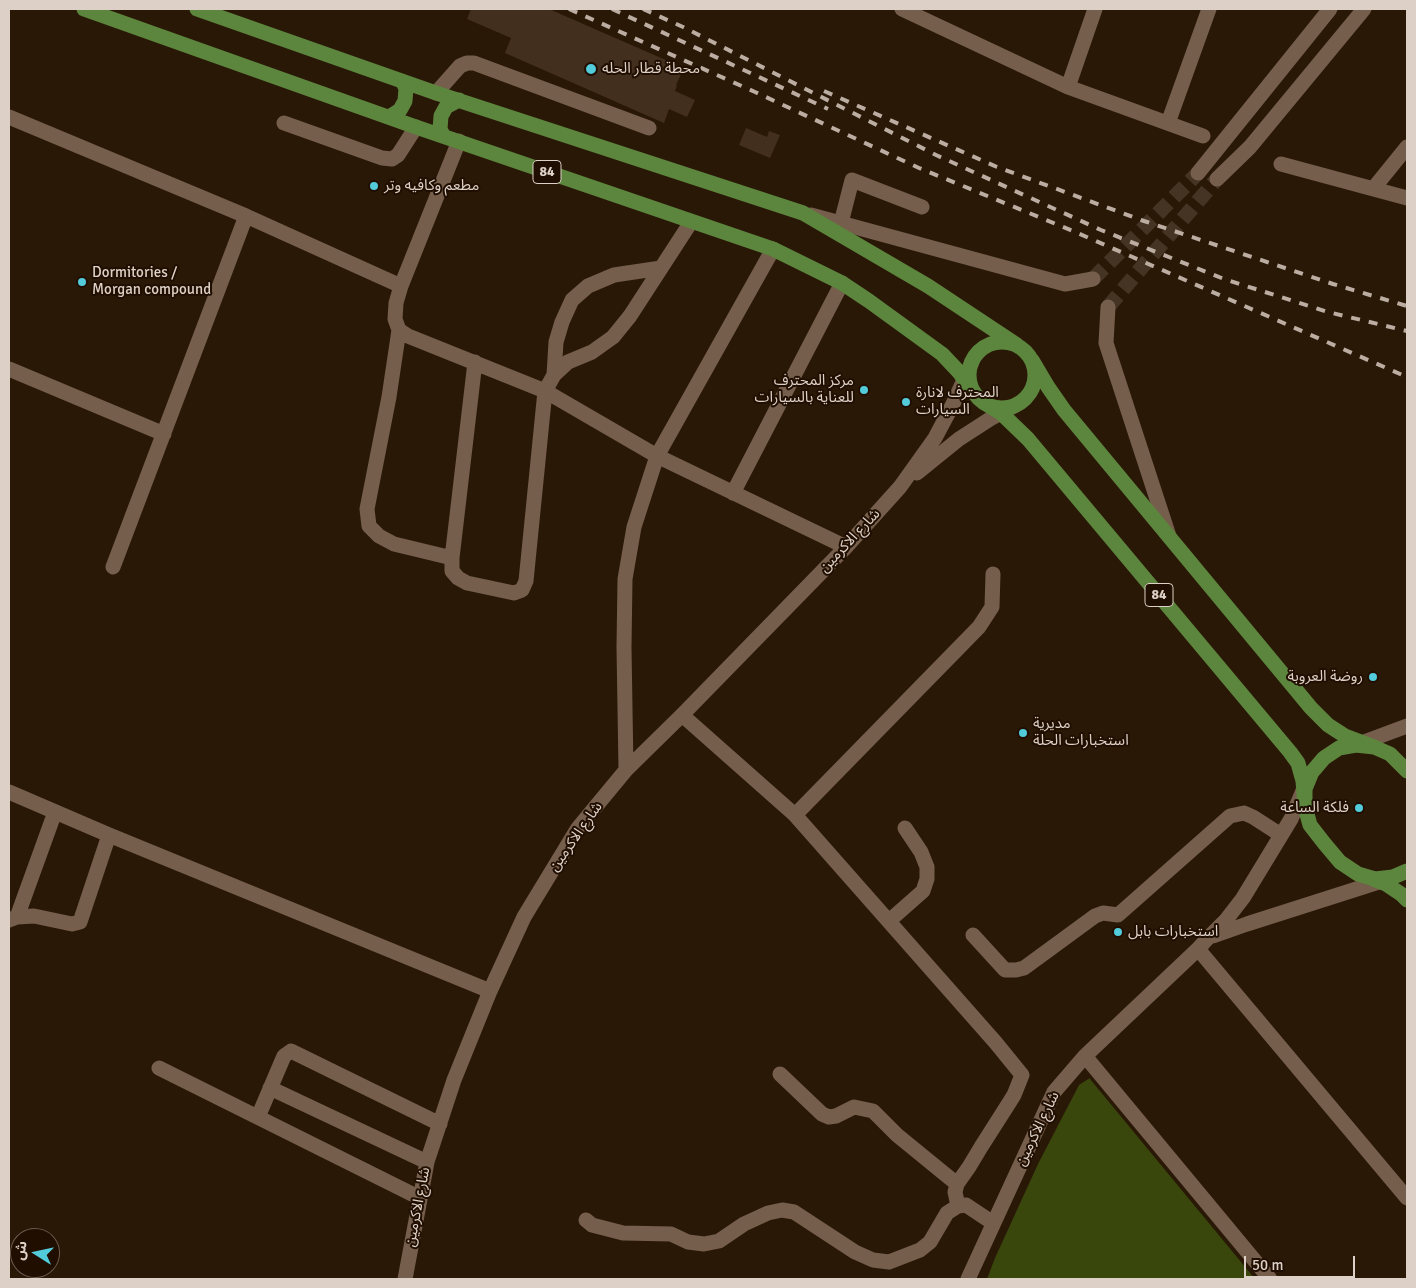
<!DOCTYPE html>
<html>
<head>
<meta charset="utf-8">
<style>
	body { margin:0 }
	#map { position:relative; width:1416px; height:1288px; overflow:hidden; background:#2a1807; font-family:Signika,"Noto Sans Arabic",sans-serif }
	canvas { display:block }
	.frame { position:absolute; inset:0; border:10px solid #ddd0c6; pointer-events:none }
	.north { position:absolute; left:10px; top:1228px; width:50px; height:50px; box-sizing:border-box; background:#200e01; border:1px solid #6c5c50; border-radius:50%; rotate:280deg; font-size:14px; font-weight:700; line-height:20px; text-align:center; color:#ddd0c6 }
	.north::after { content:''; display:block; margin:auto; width:18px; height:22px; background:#52cbda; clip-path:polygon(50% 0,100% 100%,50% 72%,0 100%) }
	.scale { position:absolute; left:1244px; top:1256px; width:111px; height:22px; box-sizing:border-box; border:2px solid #ddd0c6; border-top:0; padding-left:6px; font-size:15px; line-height:18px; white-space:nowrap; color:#ddd0c6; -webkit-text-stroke:4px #200e01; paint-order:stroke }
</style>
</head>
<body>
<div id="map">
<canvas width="1416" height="1288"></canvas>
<div class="frame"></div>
<div class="north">ش</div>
<div class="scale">50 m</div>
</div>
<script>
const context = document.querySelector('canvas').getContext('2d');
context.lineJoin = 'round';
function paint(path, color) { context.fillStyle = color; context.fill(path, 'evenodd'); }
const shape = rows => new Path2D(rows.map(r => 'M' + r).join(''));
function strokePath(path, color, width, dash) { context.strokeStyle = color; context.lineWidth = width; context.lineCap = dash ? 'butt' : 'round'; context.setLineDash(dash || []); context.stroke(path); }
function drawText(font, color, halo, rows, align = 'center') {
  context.font = font + ' Signika,"Noto Sans Arabic",sans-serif'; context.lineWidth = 4; context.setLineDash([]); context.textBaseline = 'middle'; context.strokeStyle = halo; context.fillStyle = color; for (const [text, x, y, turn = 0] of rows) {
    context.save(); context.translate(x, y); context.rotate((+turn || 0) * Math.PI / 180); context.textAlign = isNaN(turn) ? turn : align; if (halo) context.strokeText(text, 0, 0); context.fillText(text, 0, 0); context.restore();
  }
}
const green = shape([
	[1090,1078,1090,1079,1255,1279,987,1279,995,1258,1038,1164,1079,1085]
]);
const building = shape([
	[471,9,549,9,684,68,676,85,677,85,675,91,695,100,687,117,669,109,664,123,505,53,511,38,467,19],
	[746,128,767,137,769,131,780,135,770,158,739,145]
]);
const minorTunnel = shape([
	[1093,279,1198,173],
	[1108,307,1217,179]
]);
const minor = shape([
	[902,9,1068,87,1203,136],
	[1068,87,1095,9],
	[436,93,460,66,467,63,474,63,649,128],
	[9,117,246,216],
	[284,123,382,158,392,159,398,155,416,127],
	[1168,123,1209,9],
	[1281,164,1407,198],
	[1198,173,1330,9],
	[1217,179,1250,147,1364,9],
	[1373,189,1407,147],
	[811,215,1065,284,1093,279],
	[841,223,852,180,922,207],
	[401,286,396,303,395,319,399,330,408,336,545,391,657,456,846,547],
	[1108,307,1106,343,1169,536],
	[399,330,389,397,367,509,369,526,379,536,394,544,452,558],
	[475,362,452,558,452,571,458,578,467,583,514,593,522,590,526,581,545,391,554,375,568,362,592,352,613,337,630,316,691,222],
	[9,369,164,434],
	[554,375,556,342,562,322,572,300,588,286,614,275,661,268],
	[917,473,959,439,990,419,1016,405],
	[733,493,842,283],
	[113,567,246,216,401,286,459,141],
	[682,715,795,815,996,1043,1022,1075,1014,1095,1009,1103,981,1147,969,1167,957,1184,955,1192,958,1206],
	[1356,745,1407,726],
	[626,770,624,647,625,579,634,527,657,456,773,249],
	[9,792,109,835,490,991],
	[795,815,979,627,992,607,993,574],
	[17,917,55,812],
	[9,920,17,917,34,916,72,924,80,922,109,835],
	[889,921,923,891,927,879,927,867,921,852,905,828],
	[973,935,1005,970,1016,970,1024,968,1095,916,1103,913,1118,915,1230,816,1244,813,1253,817,1281,835],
	[1213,936,1247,924,1388,879],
	[1198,949,1407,1198],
	[1085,1056,1270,1279],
	[159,1068,420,1198],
	[780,1074,822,1114,829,1117,836,1116,854,1107,873,1111,897,1135,957,1184],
	[270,1088,427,1162],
	[258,1117,284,1056,291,1051,440,1124],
	[586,1220,592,1225,623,1233,671,1234,688,1242,704,1244,719,1241,744,1224,768,1213,782,1210,794,1212,855,1252,873,1260,889,1262,920,1250,930,1242,947,1213,958,1206,966,1205,993,1223],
	[405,1279,427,1162,454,1080,490,991,524,917,578,828,626,770,682,715,846,547,900,487,935,438,953,404,972,362],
	[968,1279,1054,1092,1085,1056,1198,949,1207,939,1226,920,1243,898,1291,819,1305,786]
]);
const major = shape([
	[84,9,416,127,773,249,842,283,869,301,942,354,959,372,975,394],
	[197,9,436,93,803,213,928,286,1017,345],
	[389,117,400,110,405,101,406,88,402,81],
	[443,135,440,129,441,116,446,107,459,100],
	'969 375a33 33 0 1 1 66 0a33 33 0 1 1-66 0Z',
	[1032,360,1048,387,1064,410,1311,708,1328,725,1345,736,1374,747],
	[983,402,1001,413,1028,439,1290,752,1298,763,1303,781,1305,807],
	[1407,771,1390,754,1374,747,1356,745,1339,748,1324,758,1312,772,1305,789,1305,807,1310,825,1324,843,1340,862,1358,874,1375,879,1393,877,1407,871],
	[1373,879,1386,884,1401,894,1407,900]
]);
const rail = shape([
	[569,9,755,92,919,168,1073,231,1407,377],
	[612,9,828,109],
	[643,9,683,27,936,155,1101,230,1224,279,1328,312,1407,331],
	[824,91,997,167,1144,221,1333,284,1407,306]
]);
const markers = [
	[591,69,6,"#52cbda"],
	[374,186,5,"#52cbda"],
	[82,282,5,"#52cbda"],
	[864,390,5,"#52cbda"],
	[906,402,5,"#52cbda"],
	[1373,677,5,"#52cbda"],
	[1023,733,5,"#52cbda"],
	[1359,808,5,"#52cbda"],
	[1118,932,5,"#52cbda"]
];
const shields = [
	[547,172,28],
	[1159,595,28]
];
const shieldNames = [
	["84",547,172],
	["84",1159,595]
];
const poiNames = [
	["محطة قطار الحله",602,69],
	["مطعم وكافيه وتر",384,186],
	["Dormitories /",92,273],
	["Morgan compound",92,290],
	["مركز المحترف",854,381,"right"],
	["للعناية بالسيارات",854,398,"right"],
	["المحترف لانارة",916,393],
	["السيارات",916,410],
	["روضة العروبة",1363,677,"right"],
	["مديرية",1033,724],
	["استخبارات الحلة",1033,741],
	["فلكة الساعة",1349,808,"right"],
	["استخبارات بابل",1128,932]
];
const streetNames = [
	["شارع الاكرمين",850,541,-47],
	["شارع الاكرمين",576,837,-55],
	["شارع الاكرمين",1038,1129,-64],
	["شارع الاكرمين",418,1207,-79]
];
paint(green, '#39470d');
paint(building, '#432f1e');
strokePath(minorTunnel, '#453424', 15, [15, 8]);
strokePath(minor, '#755e4b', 15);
strokePath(major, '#5c863d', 15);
strokePath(rail, '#bbada1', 4, [9, 9]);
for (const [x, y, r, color] of markers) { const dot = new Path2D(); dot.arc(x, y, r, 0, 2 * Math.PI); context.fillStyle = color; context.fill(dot); strokePath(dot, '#200e01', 2); }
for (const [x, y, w] of shields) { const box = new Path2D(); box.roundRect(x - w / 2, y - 11.5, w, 23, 4); context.fillStyle = '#200e01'; context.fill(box); strokePath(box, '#ddd0c6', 1); }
drawText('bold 14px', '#ddd0c6', null, shieldNames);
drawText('15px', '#ddd0c6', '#200e01', poiNames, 'left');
drawText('15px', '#ddd0c6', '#200e01', streetNames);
</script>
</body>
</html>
